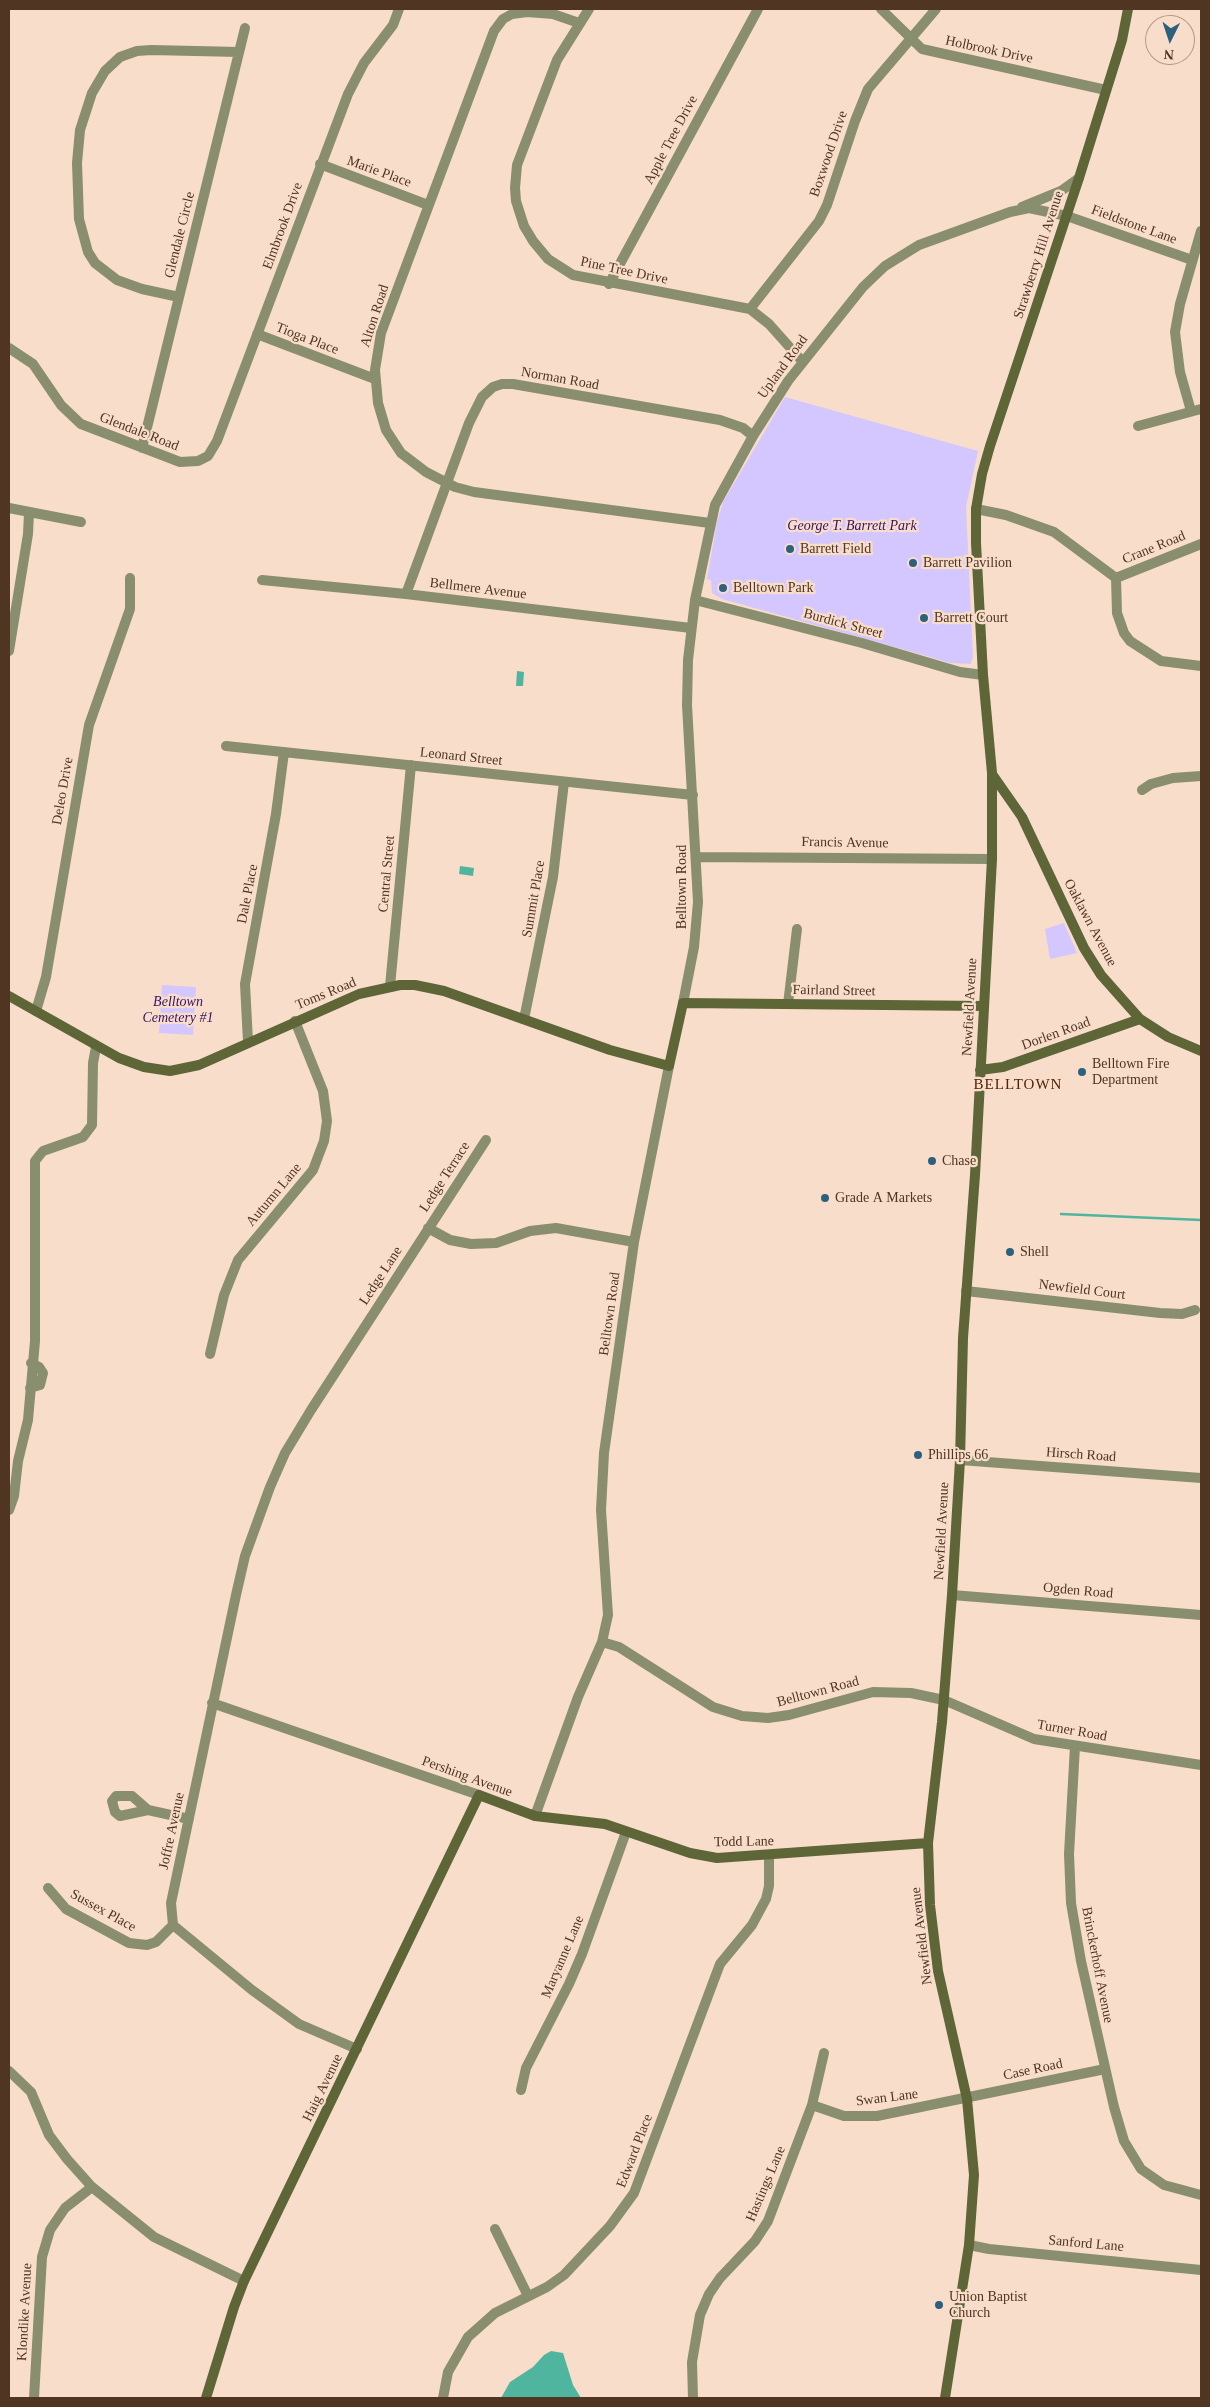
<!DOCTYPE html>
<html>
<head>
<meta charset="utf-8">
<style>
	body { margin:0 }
	#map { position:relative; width:1210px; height:2407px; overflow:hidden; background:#f9ddcb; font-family:Georgia,serif }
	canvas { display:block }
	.frame { position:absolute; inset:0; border:10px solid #4f3522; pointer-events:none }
	.north { position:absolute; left:1145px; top:15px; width:50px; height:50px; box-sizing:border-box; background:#f9ddcb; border:1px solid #b59a87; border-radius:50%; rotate:184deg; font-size:14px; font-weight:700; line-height:20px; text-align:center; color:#4f3522 }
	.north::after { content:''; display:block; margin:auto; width:18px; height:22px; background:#2d607d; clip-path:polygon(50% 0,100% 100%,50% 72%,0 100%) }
</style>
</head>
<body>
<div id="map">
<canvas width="1210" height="2407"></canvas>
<div class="frame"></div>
<div class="north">N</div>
</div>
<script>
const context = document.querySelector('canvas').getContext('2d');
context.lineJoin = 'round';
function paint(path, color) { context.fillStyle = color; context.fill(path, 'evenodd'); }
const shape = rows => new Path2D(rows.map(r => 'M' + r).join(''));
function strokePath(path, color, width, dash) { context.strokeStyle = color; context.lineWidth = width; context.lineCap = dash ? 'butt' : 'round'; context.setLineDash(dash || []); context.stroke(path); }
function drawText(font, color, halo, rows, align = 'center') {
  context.font = font + ' Georgia,serif'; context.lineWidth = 4.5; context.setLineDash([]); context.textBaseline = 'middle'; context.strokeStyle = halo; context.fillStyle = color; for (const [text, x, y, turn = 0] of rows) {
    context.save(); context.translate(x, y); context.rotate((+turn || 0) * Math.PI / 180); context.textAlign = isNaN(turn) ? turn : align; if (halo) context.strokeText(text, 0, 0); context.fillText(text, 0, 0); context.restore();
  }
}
const green = shape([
	[785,397,978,451,966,507,973,656,971,664,950,663,923,655,722,599,712,593,711,580,707,579,717,522,723,502],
	[1064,923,1077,953,1050,959,1045,929],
	[162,985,196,987,193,1035,159,1033]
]);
const water = shape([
	[517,671,524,672,523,686,516,686],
	[460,866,474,868,473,876,459,874],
	[551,2351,563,2353,573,2385,581,2398,501,2398,510,2382,533,2367,544,2355]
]);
const stream = shape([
	[1061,1214,1201,1220]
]);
const street = shape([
	[589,9,557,60,517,165,515,188,516,201,524,226,533,241,548,259,573,275,750,309,769,324,802,361],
	[881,9,922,49,1106,90],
	[579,23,553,14,527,12,512,14,503,19,494,31,381,333,375,370,378,403,386,430,401,453,426,472,455,487,474,492,710,523],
	[320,164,428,205],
	[1022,207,1061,191,1079,178],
	[609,284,758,9],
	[179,297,142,289,117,280,95,263,88,252,79,219,77,163,80,130,92,93,105,71,120,57,137,51,151,50,239,52],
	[750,309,819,221,827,205,855,121,868,89,936,9],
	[257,334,375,379],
	[9,348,33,364,61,405,81,424,180,462,198,461,208,456,217,441,348,94,364,63,393,25,399,9],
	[1191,411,1180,372,1175,332,1180,304,1201,231],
	[1138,426,1201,409],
	[142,448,245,28],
	[9,508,81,522],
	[976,509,1006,515,1054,532,1116,578,1117,613,1124,633,1130,641,1161,661,1201,666],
	[1116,578,1201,544],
	[262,580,406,594,691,628],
	[406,594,469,423,482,397,493,387,502,384,513,384,720,420,743,428,753,436],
	[695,600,862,643,960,672,983,675],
	[9,651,28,534,29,513],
	[226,746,693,795],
	[1142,790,1151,784,1173,778,1201,776],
	[697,857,992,859],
	[390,986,411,765],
	[683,1003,694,947,698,902,687,705,688,660,695,600,715,505,753,436,788,381,863,287,885,266,919,245,1010,212,1029,208,1067,216,1192,260],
	[788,1004,797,929],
	[36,1011,46,977,89,725,130,609,130,578],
	[524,1019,553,877,564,782],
	[248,1042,245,984,276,814,284,752],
	[669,1066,634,1242,604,1453,601,1510,608,1615,602,1642,619,1647,713,1707,742,1716,768,1718,789,1715,873,1692,911,1693,944,1700,1034,1739,1201,1765],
	[428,1228,450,1240,471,1244,496,1243,530,1231,556,1228,634,1242],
	[966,1291,1160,1313,1182,1314,1195,1310],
	[210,1354,224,1295,238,1260,313,1170,324,1141,327,1121,323,1091,295,1021],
	[30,1388,40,1385,43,1373,39,1367,31,1363],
	[960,1460,1201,1478],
	[9,1510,14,1496,18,1461,28,1420,35,1341,35,1161,43,1151,83,1137,92,1125,93,1063,96,1047],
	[952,1595,1201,1615],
	[212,1703,479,1795],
	[1075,1746,1069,1854,1071,1903,1081,1961,1114,2107,1124,2141,1141,2169,1164,2185,1201,2195],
	[148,1810,132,1796,116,1796,112,1801,115,1812,120,1816,148,1810,189,1819],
	[535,1816,578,1697,602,1642],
	[48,1888,66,1909,129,1943,147,1945,156,1942,173,1925],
	[357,2049,299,2024,252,1990,173,1925,171,1903,236,1595,245,1556,270,1487,285,1453,311,1410,486,1140],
	[9,2071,31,2092,49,2135,67,2159,92,2187,154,2237,244,2281],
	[521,2090,526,2068,569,1984,582,1954,626,1832],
	[812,2105,844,2116,877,2116,1105,2069],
	[495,2229,528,2296],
	[969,2245,989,2249,1201,2270],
	[34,2398,42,2257,50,2230,65,2208,92,2187],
	[443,2398,448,2372,468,2337,495,2313,547,2287,564,2275,610,2226,634,2193,720,1964,752,1925,766,1899,769,1886,769,1855],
	[693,2398,692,2362,700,2315,709,2294,720,2278,755,2241,768,2221,812,2105,824,2053]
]);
const secondary = shape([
	[992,774,1022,817,1084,948,1101,975,1140,1019,1168,1037,1201,1051],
	[9,996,119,1058,144,1067,170,1071,199,1065,359,994,400,985,415,985,444,991,610,1050,669,1066,683,1003,984,1006],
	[980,1070,1003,1067,1140,1019],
	[206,2398,234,2307,244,2281,479,1795,535,1816,605,1824,690,1853,717,1858,928,1843],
	[945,2398,969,2245,974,2175,967,2099,938,1971,930,1905,928,1843,942,1722,952,1595,960,1460,963,1338,975,1175,992,859,992,773,983,675,976,543,976,509,982,474,990,446,1079,178,1122,40,1128,9]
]);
const markers = [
	[790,549,5,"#2d607d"],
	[913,563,5,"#2d607d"],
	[723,588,5,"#2d607d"],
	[924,618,5,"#2d607d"],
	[1082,1072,5,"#2d607d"],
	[932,1161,5,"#2d607d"],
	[825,1198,5,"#2d607d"],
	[1010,1252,5,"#2d607d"],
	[918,1455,5,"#2d607d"],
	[939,2305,5,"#2d607d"]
];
const streetNames = [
	["Holbrook Drive",989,50,12],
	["Apple Tree Drive",671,140,-62],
	["Boxwood Drive",829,154,-71],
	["Marie Place",379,172,20],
	["Fieldstone Lane",1134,225,20],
	["Elmbrook Drive",283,226,-70],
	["Glendale Circle",180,235,-76],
	["Strawberry Hill Avenue",1039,255,-72],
	["Pine Tree Drive",624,271,12],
	["Alton Road",375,316,-72],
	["Tioga Place",307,339,21],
	["Upland Road",783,367,-54],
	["Norman Road",560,379,10],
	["Glendale Road",139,432,21],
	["Crane Road",1154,548,-22],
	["Bellmere Avenue",478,589,7],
	["Burdick Street",843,624,15],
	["Leonard Street",461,757,6],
	["Deleo Drive",63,791,-80],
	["Francis Avenue",845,843,1],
	["Central Street",387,874,-85],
	["Belltown Road",682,887,-90],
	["Dale Place",248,894,-79],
	["Summit Place",534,899,-80],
	["Oaklawn Avenue",1090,923,62],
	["Fairland Street",834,991,1],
	["Toms Road",326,994,-22],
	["Newfield Avenue",970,1007,-87],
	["Dorlen Road",1056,1034,-20],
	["Ledge Terrace",445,1177,-57],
	["Autumn Lane",274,1195,-50],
	["Ledge Lane",381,1276,-57],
	["Newfield Court",1082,1290,7],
	["Belltown Road",610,1314,-82],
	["Hirsch Road",1081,1455,4],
	["Newfield Avenue",942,1531,-87],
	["Ogden Road",1078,1591,5],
	["Belltown Road",818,1692,-15],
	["Turner Road",1072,1731,10],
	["Pershing Avenue",467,1777,20],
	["Joffre Avenue",172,1831,-78],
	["Todd Lane",744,1842,-1],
	["Sussex Place",103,1911,29],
	["Newfield Avenue",922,1936,-97],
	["Maryanne Lane",563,1957,-67],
	["Brinckerhoff Avenue",1097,1965,79],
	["Case Road",1033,2070,-12],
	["Haig Avenue",323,2088,-64],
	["Swan Lane",887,2098,-7],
	["Edward Place",635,2151,-69],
	["Hastings Lane",766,2184,-67],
	["Sanford Lane",1086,2244,5],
	["Klondike Avenue",25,2312,-87]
];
const parkNames = [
	["George T. Barrett Park",852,526],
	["Belltown",178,1002],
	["Cemetery #1",178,1018]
];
const poiNames = [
	["Barrett Field",800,549],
	["Barrett Pavilion",923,563],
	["Belltown Park",733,588],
	["Barrett Court",934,618],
	["Belltown Fire",1092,1064],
	["Department",1092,1080],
	["Chase",942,1161],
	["Grade A Markets",835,1198],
	["Shell",1020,1252],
	["Phillips 66",928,1455],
	["Union Baptist",949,2297],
	["Church",949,2313]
];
const neighbourhoodNames = [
	["BELLTOWN",1018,1085]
];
paint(green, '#d4c7ff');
paint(water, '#4fb59e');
strokePath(stream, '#4fb59e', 2.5);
strokePath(street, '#898e6e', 10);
strokePath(secondary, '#5e6536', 10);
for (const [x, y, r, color] of markers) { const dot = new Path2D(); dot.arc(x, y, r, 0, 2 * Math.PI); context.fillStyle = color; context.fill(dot); strokePath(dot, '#f9ddcb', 2); }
drawText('14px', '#4f3522', '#f9ddcb', streetNames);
drawText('italic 14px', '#341264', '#f9ddcb', parkNames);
drawText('14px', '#4f3522', '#f9ddcb', poiNames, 'left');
context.letterSpacing = '1px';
drawText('15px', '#4e2500', '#f9ddcb', neighbourhoodNames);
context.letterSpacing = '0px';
</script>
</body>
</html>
